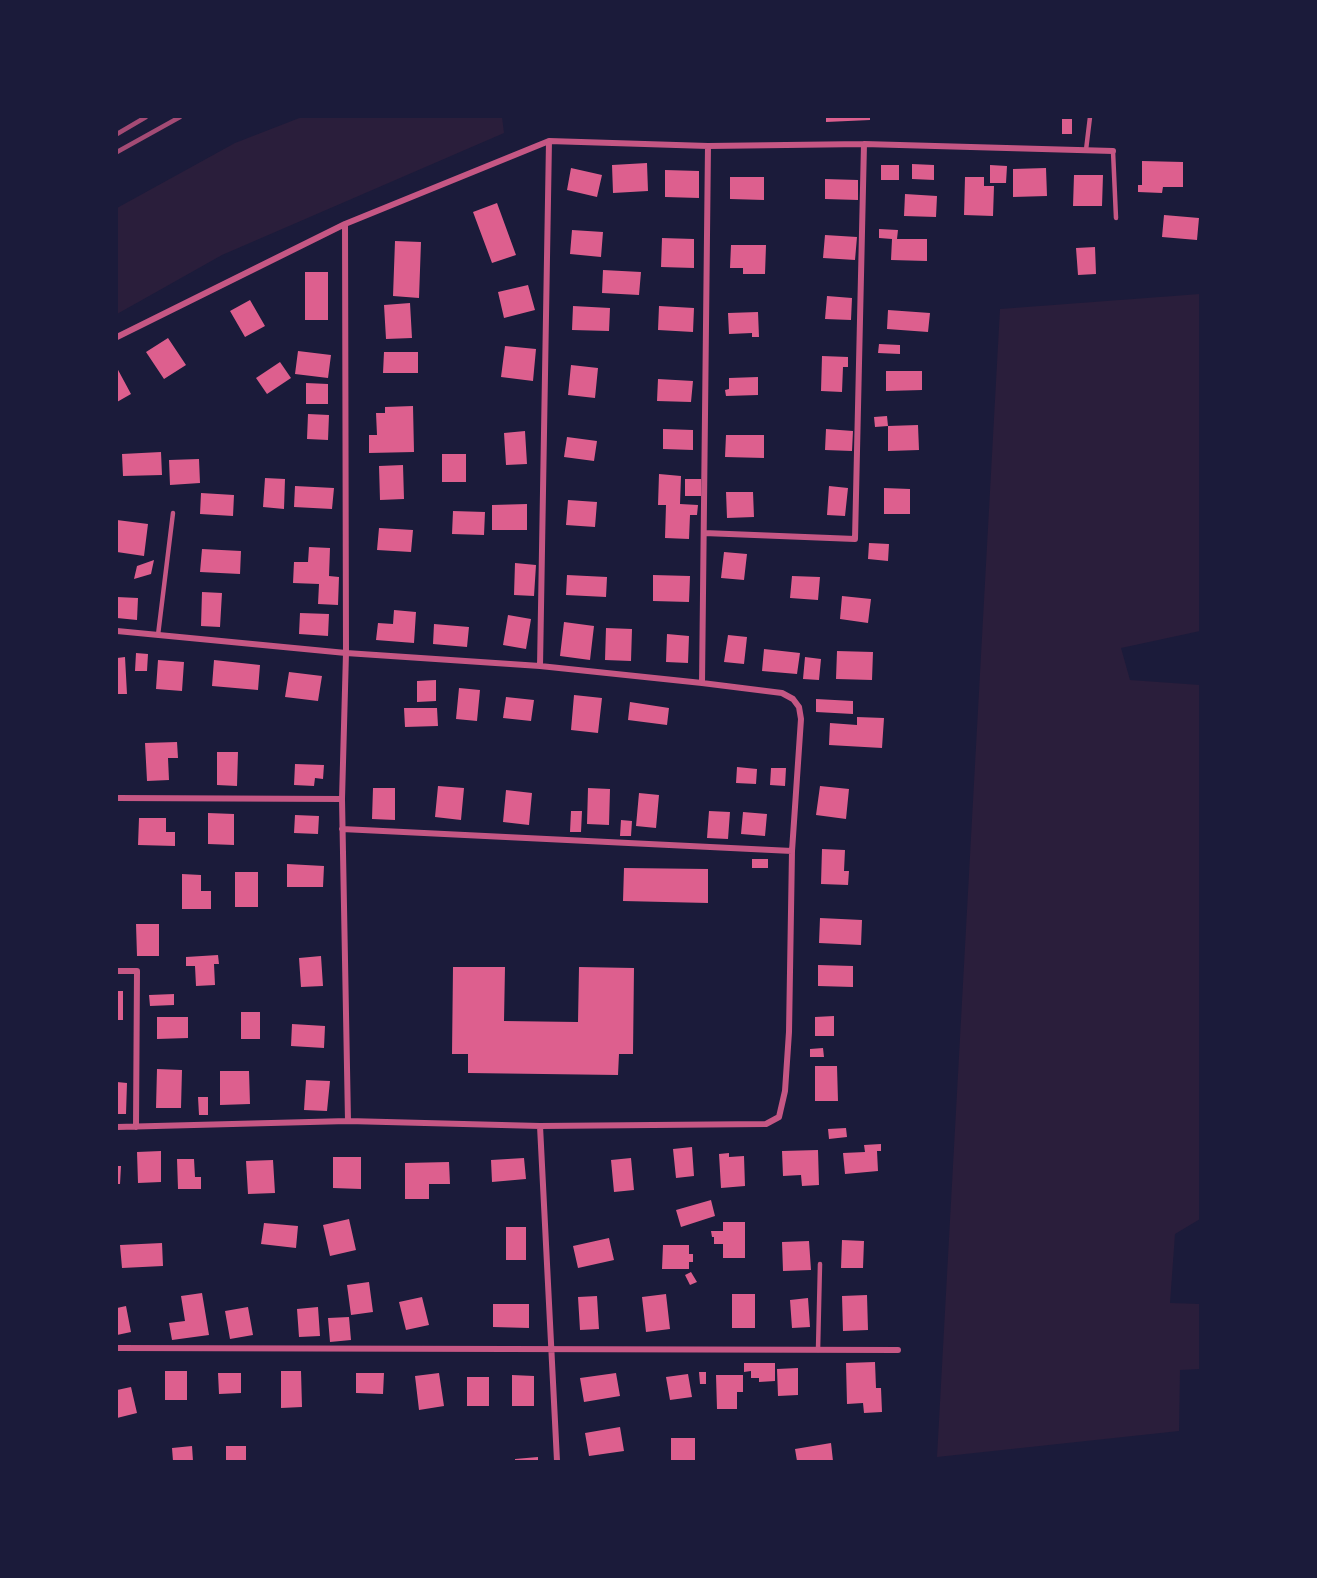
<!DOCTYPE html>
<html>
<head>
<meta charset="utf-8">
<style>
	body { margin:0 }
	#map { position:relative; width:1317px; height:1578px; overflow:hidden; background:#1b1b3a; font-family:Overpass,sans-serif }
	canvas { display:block }
	.frame { position:absolute; inset:0; border:118px solid #1b1b3a; pointer-events:none }
</style>
</head>
<body>
<div id="map">
<canvas width="1317" height="1578"></canvas>
<div class="frame"></div>
</div>
<script>
const context = document.querySelector('canvas').getContext('2d');
context.lineJoin = 'round';
function paint(path, color) { context.fillStyle = color; context.fill(path, 'evenodd'); }
const shape = rows => new Path2D(rows.map(r => 'M' + r).join(''));
function strokePath(path, color, width, dash) { context.strokeStyle = color; context.lineWidth = width; context.lineCap = dash ? 'butt' : 'round'; context.setLineDash(dash || []); context.stroke(path); }
const green = shape([
	[302,117,502,117,504,133,222,255,117,314,117,208,235,143],
	[1200,294,1200,631,1121,648,1130,680,1200,685,1200,1219,1175,1234,1170,1303,1200,1304,1200,1369,1180,1370,1179,1431,937,1457,1000,309]
]);
const building = shape([
	[826,117,870,117,870,120,826,122],
	[1062,119,1072,119,1072,134,1062,134],
	[1142,161,1183,162,1183,187,1163,187,1162,193,1138,192,1138,185,1142,185],
	[647,163,648,191,613,193,612,165],
	[912,164,934,165,934,180,912,179],
	[881,165,899,165,899,180,881,180],
	[990,165,1007,166,1006,183,990,183],
	[571,168,602,175,597,197,567,190],
	[1046,168,1047,196,1013,197,1013,169],
	[665,170,699,171,699,198,665,197],
	[1074,175,1103,175,1102,206,1073,206],
	[730,177,764,177,764,200,730,199],
	[965,177,984,177,984,186,994,186,993,216,964,215],
	[825,179,858,180,858,200,825,199],
	[905,194,937,196,936,217,904,216],
	[497,203,516,255,492,263,473,212],
	[1164,215,1199,218,1197,240,1162,237],
	[879,229,898,230,897,239,927,239,927,261,891,260,892,239,879,238],
	[572,230,603,232,601,257,570,254],
	[825,235,857,237,855,260,823,258],
	[662,238,694,239,694,268,661,267],
	[395,241,421,242,419,298,393,296],
	[731,245,766,245,765,274,743,274,743,268,730,268],
	[1095,247,1096,274,1078,275,1076,248],
	[603,270,641,272,639,295,602,293],
	[305,272,328,272,328,320,305,320],
	[528,285,535,310,504,318,498,292],
	[827,296,852,298,851,320,825,319],
	[250,300,265,326,245,337,230,311],
	[410,303,412,338,386,339,384,305],
	[573,306,610,308,609,331,572,330],
	[659,306,694,308,693,332,658,330],
	[888,310,930,313,928,332,887,329],
	[758,312,759,337,752,337,752,333,729,334,728,313],
	[168,338,186,365,164,379,146,352],
	[879,344,900,345,900,354,878,353],
	[505,346,536,349,533,381,501,377],
	[298,351,331,355,328,378,295,374],
	[384,352,418,352,418,373,383,373],
	[822,356,848,357,848,367,843,367,842,392,821,391],
	[280,362,291,378,267,394,256,378],
	[571,365,598,368,595,398,568,395],
	[117,368,131,394,117,402],
	[886,371,922,371,922,390,886,391],
	[758,377,758,395,726,396,725,390,729,389,729,378],
	[658,379,693,381,691,402,657,401],
	[306,383,328,384,328,404,306,404],
	[413,406,414,452,369,453,369,435,377,435,376,413,385,413,385,407],
	[308,414,329,415,328,440,307,439],
	[887,416,888,426,918,425,919,450,888,451,888,426,875,427,874,417],
	[663,429,693,430,693,450,663,449],
	[826,429,853,431,852,451,825,450],
	[525,431,527,464,506,465,504,433],
	[726,435,764,435,764,458,725,457],
	[567,437,597,441,594,461,564,457],
	[161,452,162,475,123,476,122,454],
	[442,454,466,454,466,482,442,482],
	[199,459,200,483,170,485,169,460],
	[403,465,404,499,380,500,379,466],
	[659,474,681,476,680,504,698,505,697,515,690,515,689,539,665,538,666,505,658,505],
	[265,478,285,479,284,509,263,507],
	[685,479,701,479,701,496,685,496],
	[295,486,334,488,332,509,294,507],
	[829,486,848,488,845,516,827,515],
	[884,488,910,489,910,514,884,514],
	[726,492,753,492,754,517,727,518],
	[201,493,234,495,233,516,200,514],
	[568,500,597,502,595,527,566,525],
	[527,504,527,530,492,530,492,505],
	[453,511,485,512,484,535,452,534],
	[117,520,148,524,144,556,117,552],
	[379,528,413,530,411,552,377,550],
	[869,543,889,544,888,561,868,559],
	[309,547,330,548,329,576,339,577,338,605,318,604,319,584,293,583,294,562,308,562],
	[202,549,241,551,240,574,200,572],
	[724,552,747,554,744,580,721,578],
	[154,560,151,574,134,579,137,566],
	[515,563,536,565,534,596,514,595],
	[567,575,607,577,606,597,566,595],
	[653,575,690,576,689,602,653,601],
	[792,576,820,577,818,600,790,598],
	[202,592,222,593,220,627,201,626],
	[842,596,871,599,868,623,840,619],
	[117,597,138,598,137,620,117,618],
	[394,610,416,612,414,643,376,640,378,623,393,624],
	[300,613,329,614,328,636,299,634],
	[508,615,531,619,526,649,503,645],
	[564,622,594,626,590,660,560,656],
	[434,624,469,627,467,647,433,644],
	[606,628,632,629,631,661,605,660],
	[667,634,689,636,688,663,666,662],
	[728,635,747,637,744,664,724,662],
	[764,649,800,653,797,674,762,671],
	[837,651,873,652,872,680,836,679],
	[136,653,148,654,147,671,135,671],
	[125,657,127,694,117,694,117,658],
	[805,657,821,659,819,680,803,679],
	[158,660,184,662,182,691,156,689],
	[214,660,260,665,258,690,212,686],
	[289,672,322,676,318,701,285,697],
	[436,680,436,701,417,702,417,681],
	[459,688,480,690,477,721,456,719],
	[574,695,602,698,598,733,571,730],
	[506,697,534,700,531,721,503,718],
	[816,699,853,701,853,714,816,712],
	[630,702,669,708,667,725,628,720],
	[404,708,437,708,438,726,405,727],
	[857,717,884,718,882,748,829,745,830,723,857,725],
	[177,742,178,758,168,758,169,780,147,781,145,743],
	[217,752,238,752,237,786,217,785],
	[295,764,324,765,323,779,315,778,314,786,294,785],
	[737,767,757,769,756,784,736,783],
	[771,768,786,768,785,786,770,785],
	[438,786,464,788,461,820,435,817],
	[820,786,849,789,846,819,816,815],
	[373,788,395,788,395,820,372,819],
	[588,788,610,789,609,825,587,824],
	[506,790,532,793,529,825,503,822],
	[639,793,659,795,656,828,636,826],
	[571,811,582,811,581,832,570,832],
	[709,811,730,812,728,839,707,838],
	[743,812,767,814,765,836,741,834],
	[208,813,234,814,234,845,208,844],
	[295,815,319,816,318,834,294,833],
	[139,818,166,818,166,832,175,832,175,846,138,845],
	[621,820,632,821,631,836,620,836],
	[822,849,845,850,844,871,849,871,848,885,821,884],
	[752,859,768,859,768,868,752,868],
	[287,864,324,866,323,887,287,887],
	[624,868,708,869,708,903,623,901],
	[235,872,258,872,258,907,235,907],
	[182,874,201,875,201,891,211,891,211,909,182,909],
	[820,918,862,920,861,945,819,943],
	[136,924,159,924,159,956,137,956],
	[218,955,219,964,214,964,215,985,196,986,195,966,186,966,186,957],
	[321,956,323,986,301,987,299,958],
	[818,965,853,966,853,987,818,986],
	[453,967,505,967,504,1021,578,1022,579,967,634,968,633,1054,619,1054,618,1075,468,1073,468,1054,452,1054],
	[117,991,123,991,123,1020,117,1020],
	[174,994,174,1005,150,1006,149,995],
	[241,1012,260,1012,260,1039,241,1039],
	[834,1016,834,1036,815,1036,815,1017],
	[157,1017,188,1017,188,1038,157,1039],
	[292,1024,325,1026,324,1048,291,1046],
	[823,1048,824,1057,810,1057,810,1049],
	[815,1066,837,1066,838,1101,815,1101],
	[157,1069,182,1070,181,1108,156,1108],
	[220,1071,249,1071,250,1104,220,1105],
	[306,1080,330,1081,327,1111,304,1110],
	[117,1082,127,1083,126,1114,117,1114],
	[198,1097,208,1097,208,1115,199,1115],
	[846,1128,847,1137,829,1139,828,1129],
	[881,1144,881,1151,877,1151,878,1171,845,1174,843,1153,865,1152,864,1145],
	[692,1147,694,1176,676,1178,673,1149],
	[818,1150,819,1185,802,1186,801,1175,783,1176,782,1151],
	[161,1151,161,1182,138,1183,137,1152],
	[729,1153,729,1157,744,1156,745,1186,721,1188,719,1154],
	[333,1157,361,1157,361,1189,333,1188],
	[524,1158,526,1179,492,1182,491,1160],
	[631,1158,634,1190,614,1192,611,1160],
	[177,1159,194,1159,195,1177,201,1177,201,1189,178,1189],
	[273,1160,275,1193,248,1194,246,1161],
	[449,1162,450,1184,429,1184,429,1199,405,1199,405,1163],
	[117,1166,121,1166,120,1184,117,1184],
	[711,1200,715,1216,681,1227,676,1210],
	[349,1219,356,1250,330,1256,323,1225],
	[723,1222,745,1222,745,1258,723,1258,723,1244,714,1244,714,1237,712,1237,711,1231,723,1231],
	[264,1223,298,1226,296,1248,261,1244],
	[506,1227,526,1227,526,1260,506,1260],
	[609,1238,614,1260,578,1268,573,1246],
	[842,1240,864,1241,863,1268,841,1268],
	[809,1241,811,1270,783,1271,782,1242],
	[162,1243,163,1266,122,1268,120,1245],
	[663,1245,689,1245,689,1254,693,1254,693,1262,689,1262,689,1269,662,1269],
	[691,1272,697,1282,690,1285,685,1275],
	[369,1282,373,1312,351,1315,347,1285],
	[202,1293,209,1335,172,1340,169,1323,185,1321,181,1296],
	[666,1294,670,1329,646,1332,642,1297],
	[732,1294,755,1294,755,1328,732,1328],
	[867,1295,868,1330,843,1331,842,1296],
	[597,1296,599,1329,580,1330,578,1297],
	[422,1297,429,1325,406,1330,399,1302],
	[808,1298,810,1327,792,1328,790,1300],
	[493,1304,529,1304,529,1328,493,1327],
	[126,1306,131,1332,117,1335,117,1308],
	[248,1307,253,1335,230,1339,225,1311],
	[318,1307,320,1336,299,1337,297,1309],
	[349,1317,351,1340,330,1342,328,1318],
	[875,1362,876,1388,881,1388,882,1412,864,1413,863,1403,847,1404,846,1363],
	[744,1363,775,1363,775,1381,759,1382,759,1378,751,1378,751,1371,744,1372],
	[798,1368,798,1395,778,1396,777,1369],
	[165,1371,187,1371,187,1400,165,1400],
	[281,1371,301,1371,302,1407,281,1408],
	[699,1372,706,1372,706,1384,700,1384],
	[218,1373,241,1373,241,1393,219,1394],
	[356,1373,384,1373,383,1394,356,1393],
	[439,1373,444,1406,419,1410,415,1376],
	[616,1373,620,1396,584,1402,580,1378],
	[688,1374,692,1397,670,1400,666,1377],
	[512,1375,534,1376,534,1406,512,1406],
	[716,1375,743,1375,743,1392,737,1392,737,1409,717,1409],
	[467,1377,489,1377,489,1406,467,1406],
	[131,1387,137,1413,117,1418,117,1390],
	[620,1427,624,1451,589,1456,585,1433],
	[671,1438,695,1438,695,1461,671,1461],
	[831,1443,833,1461,797,1461,795,1449],
	[192,1446,193,1461,173,1461,172,1448],
	[226,1446,246,1446,246,1461,226,1461],
	[538,1457,538,1461,515,1461,515,1459]
]);
const service = shape([
	[1086,150,1090,117],
	[1113,151,1116,218],
	[158,635,173,513],
	[818,1350,820,1264]
]);
const minor = shape([
	[345,224,346,653,342,799,348,1121],
	[117,337,345,224,549,141,708,146,864,144,1113,151],
	[704,533,855,539,864,144],
	[117,631,346,653,540,666,702,683],
	[540,666,549,141],
	[117,798,342,799],
	[342,829,792,851],
	[117,971,137,971,136,1127],
	[540,1126,557,1461],
	[117,1127,348,1121,540,1126,766,1124,779,1117,785,1091,789,1032,792,851,801,719,799,707,793,699,782,693,702,683,708,146],
	[117,1348,898,1350]
]);
const rail = shape([
	[117,134,146,117],
	[117,152,180,117]
]);
paint(green, '#2a1e3b');
paint(building, '#dd5f8e');
strokePath(service, '#c65784', 4.5);
strokePath(minor, '#c65784', 6);
strokePath(rail, '#a44b75', 4.5);
</script>
</body>
</html>
